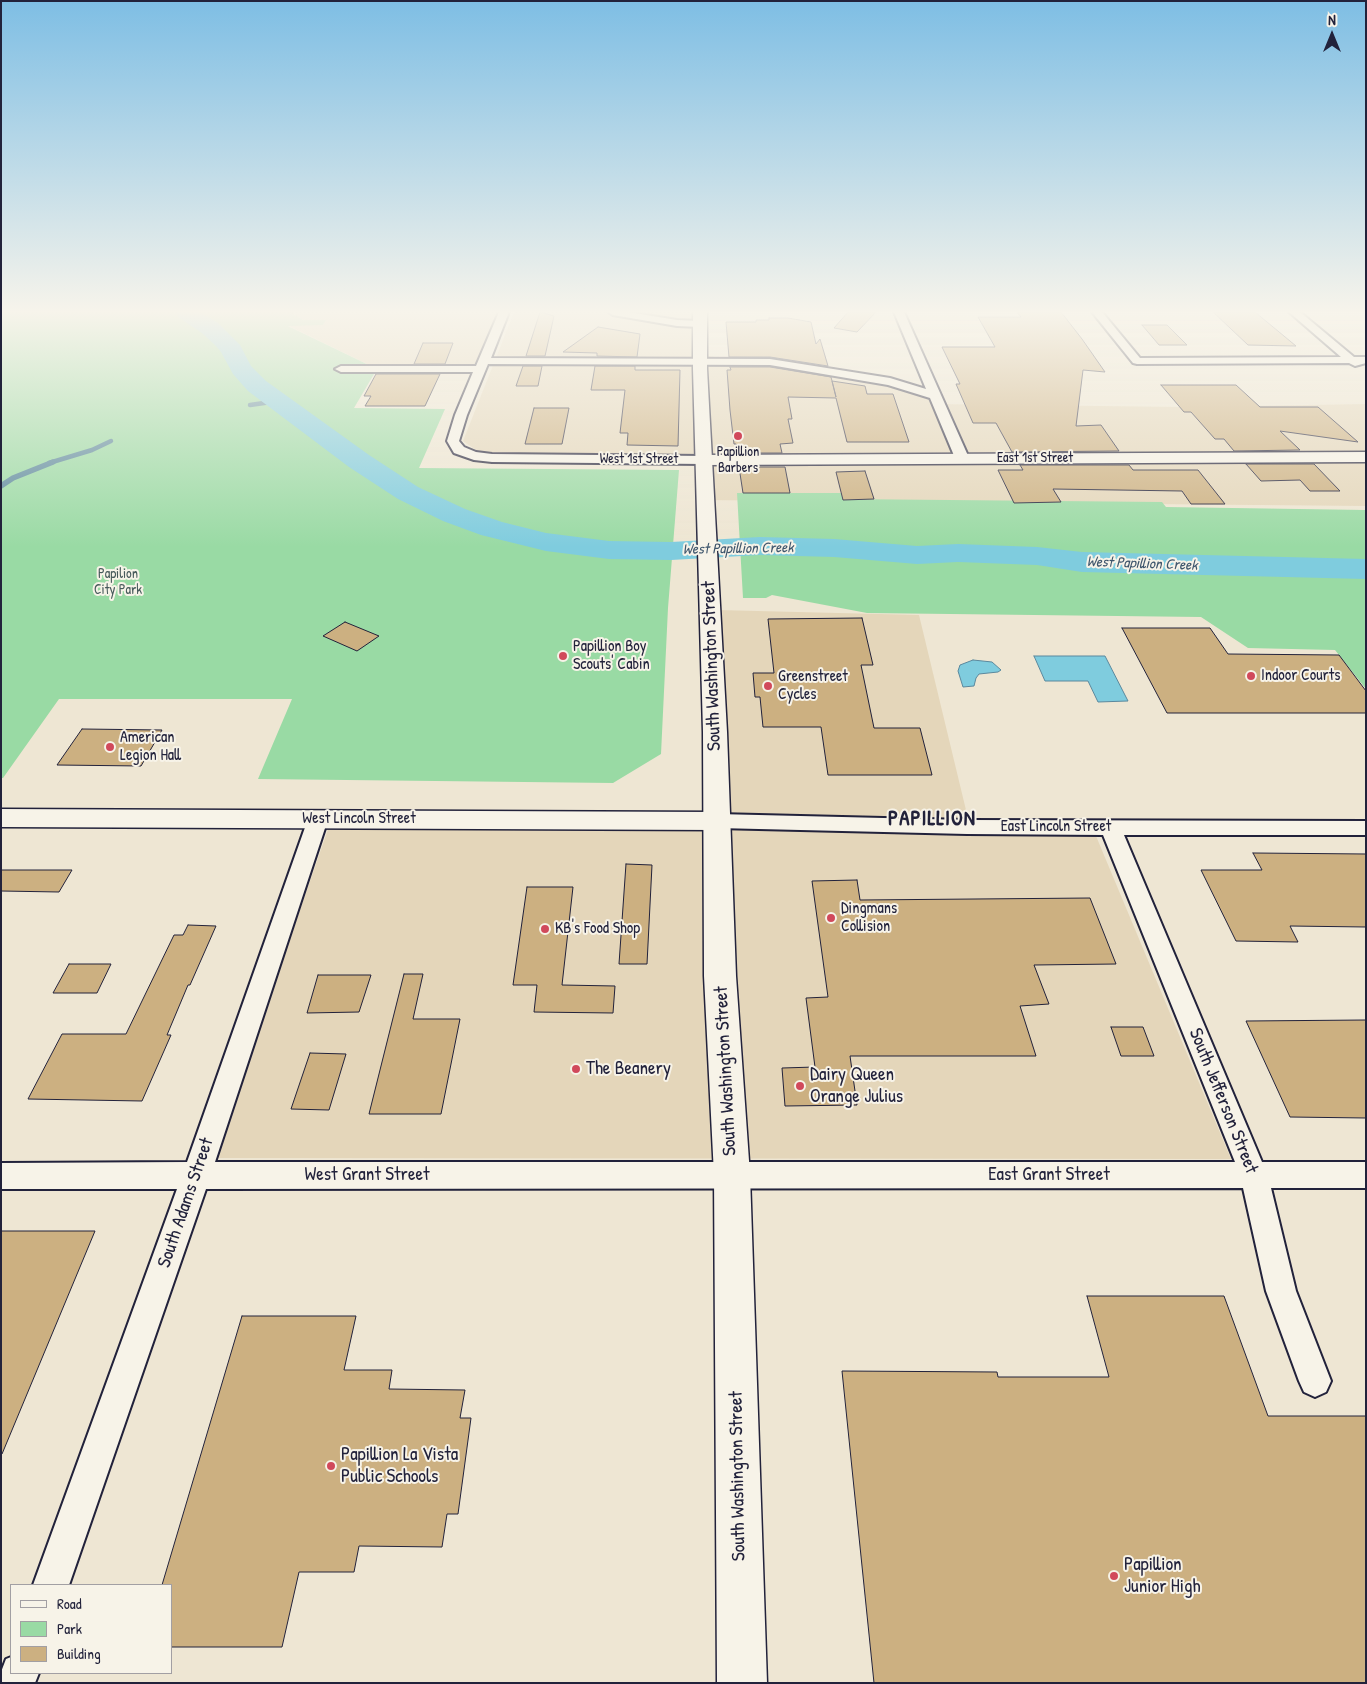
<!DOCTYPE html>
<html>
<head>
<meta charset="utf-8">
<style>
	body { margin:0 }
	#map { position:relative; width:1367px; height:1684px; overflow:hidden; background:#eee6d3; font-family:"Patrick Hand",sans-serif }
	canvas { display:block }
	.frame { position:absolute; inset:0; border:2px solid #22223b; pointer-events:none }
	.legend { position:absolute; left:10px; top:1584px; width:162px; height:90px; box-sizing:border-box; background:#f7f3e8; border:1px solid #a29fa3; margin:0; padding:6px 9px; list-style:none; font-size:15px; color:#22223b }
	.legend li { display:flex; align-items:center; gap:10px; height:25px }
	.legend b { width:25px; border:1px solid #a29fa3 }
	.north { position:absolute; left:1307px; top:10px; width:50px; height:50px; -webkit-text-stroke:4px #f7f3e8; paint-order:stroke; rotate:0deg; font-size:14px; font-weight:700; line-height:20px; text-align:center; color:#22223b }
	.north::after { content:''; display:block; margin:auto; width:18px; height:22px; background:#22223b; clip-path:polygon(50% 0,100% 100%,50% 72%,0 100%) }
</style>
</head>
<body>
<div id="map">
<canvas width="1367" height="1684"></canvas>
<div class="frame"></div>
<ul class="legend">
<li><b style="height:6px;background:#f7f3e8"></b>Road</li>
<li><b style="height:14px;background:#99daa4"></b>Park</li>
<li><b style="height:14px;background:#ccb081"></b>Building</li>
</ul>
<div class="north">N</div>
</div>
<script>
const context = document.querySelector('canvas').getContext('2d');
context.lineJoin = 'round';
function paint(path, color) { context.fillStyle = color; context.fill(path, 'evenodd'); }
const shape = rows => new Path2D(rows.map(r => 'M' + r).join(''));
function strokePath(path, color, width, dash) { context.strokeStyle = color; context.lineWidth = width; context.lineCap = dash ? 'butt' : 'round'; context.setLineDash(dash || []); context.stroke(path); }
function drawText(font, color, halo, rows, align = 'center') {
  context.font = font + ' "Patrick Hand",sans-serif'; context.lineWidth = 4; context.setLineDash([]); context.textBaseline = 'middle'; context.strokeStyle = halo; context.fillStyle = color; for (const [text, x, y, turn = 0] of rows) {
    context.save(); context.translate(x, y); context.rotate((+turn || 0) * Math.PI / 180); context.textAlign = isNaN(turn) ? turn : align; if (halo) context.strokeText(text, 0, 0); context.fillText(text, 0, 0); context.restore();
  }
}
const built = shape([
	[290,312,503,312,480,369,377,369,287,325,323,325,325,320,303,320],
	[514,312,698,312,696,354,923,387,934,404,1183,407,1366,404,1366,506,699,500,699,455,482,454,463,441],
	[717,610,919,615,972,835,1096,836,1231,1159,214,1158,334,812,726,813]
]);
const green = shape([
	[1,312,290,312,303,320,326,320,323,325,288,326,377,369,354,408,445,409,419,468,679,470,668,608,661,754,613,783,258,779,292,699,59,699,3,778,1,778],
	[737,493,841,493,843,499,1162,502,1166,507,1366,510,1366,662,1361,662,1366,662,1366,689,1335,650,1248,648,1201,617,867,613,772,595,766,598,743,598]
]);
const water = shape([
	[1034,656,1105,656,1128,701,1098,702,1088,681,1045,681,1034,656],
	[973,660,992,662,1001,670,998,672,979,674,976,678,974,686,963,687,958,671,960,665,973,660]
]);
const streamFar1 = shape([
	[250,405,278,401],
	[49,463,92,450,111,441]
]);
const stream = shape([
	[1,486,13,478,53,462]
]);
const river = shape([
	[176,312,200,312,218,323,240,345,251,366,266,381,369,455,418,487,465,509,502,522,546,533,609,541,671,542,760,537,834,539,917,546,958,544,1037,547,1082,552,1366,559,1366,579,1082,572,1037,565,958,562,917,564,834,557,760,555,671,560,609,559,546,551,481,535,443,521,398,499,349,467,248,391,233,374,221,352,216,346,202,333,178,317,176,312]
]);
const building = shape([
	[540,312,554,316,545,356,526,356,540,312],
	[848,312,876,312,857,332,834,328,848,312],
	[1017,312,1061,312,1082,339,1105,372,1083,370,1076,426,1101,425,1119,451,1012,452,996,423,973,423,956,384,960,384,942,347,995,347,978,317,1021,317,1017,312],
	[1213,312,1255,312,1296,346,1248,345,1213,312],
	[769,318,788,318,811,322,816,344,820,339,828,366,770,357,729,357,726,322,756,322,756,320,769,320,769,318],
	[1142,325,1167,325,1187,345,1159,345,1142,325],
	[598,327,640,334,637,357,597,356,597,353,563,352,598,327],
	[423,343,453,343,445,364,414,364,423,343],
	[523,366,542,366,538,386,516,386,523,366],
	[595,366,635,366,635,370,680,370,678,446,627,445,628,433,620,433,625,390,591,390,595,366],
	[730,367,770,367,831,377,836,397,832,381,865,386,867,394,893,394,909,442,847,442,836,398,788,397,792,419,788,419,793,443,780,444,782,453,738,453,736,444,734,444,730,410,727,370,731,370,730,367],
	[376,374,440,374,425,406,365,406,371,396,364,396,376,374],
	[1161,385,1236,385,1260,407,1318,407,1358,442,1280,431,1300,450,1234,451,1224,439,1215,439,1191,412,1184,412,1161,385],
	[534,408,569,408,562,444,525,444,534,408],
	[1246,464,1314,464,1340,491,1310,491,1300,480,1261,481,1246,464],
	[1020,465,1129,465,1133,470,1198,470,1225,504,1191,504,1182,491,1053,489,1061,502,1014,503,998,470,1023,470,1020,465],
	[739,467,785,467,790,493,743,493,739,467],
	[865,471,874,499,843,500,836,472,865,471],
	[862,618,873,665,861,665,874,728,920,728,932,775,828,775,821,727,763,727,760,697,755,697,753,673,774,673,768,619,862,618],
	[345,622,379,636,357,651,323,636,345,622],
	[1122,628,1210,628,1228,654,1339,655,1366,691,1366,713,1167,713,1122,628],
	[82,729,162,730,141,766,57,765,82,729],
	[1253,853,1366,854,1366,927,1290,926,1298,942,1236,941,1201,870,1262,870,1253,853],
	[626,864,652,865,647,964,619,964,626,864],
	[1,870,72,870,59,892,1,891,1,870],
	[857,880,860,900,1090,898,1116,964,1034,965,1049,1004,1020,1006,1036,1056,850,1056,857,1105,785,1106,782,1068,815,1067,806,998,828,997,812,881,857,880],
	[527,887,573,887,562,985,615,986,613,1013,534,1012,537,985,513,985,527,887],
	[188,925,216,926,190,985,188,985,167,1035,171,1035,142,1101,28,1099,62,1034,126,1034,174,935,183,935,188,925],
	[69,964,111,964,97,993,53,993,69,964],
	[404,974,423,974,413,1019,460,1019,441,1114,369,1114,404,974],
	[318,975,371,975,359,1012,307,1013,318,975],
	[1366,1020,1366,1118,1290,1117,1246,1021,1366,1020],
	[1111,1027,1143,1027,1154,1056,1121,1056,1111,1027],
	[310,1053,346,1054,329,1110,291,1109,310,1053],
	[1,1231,95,1231,2,1454,1,1454,1,1231],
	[1087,1296,1224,1296,1268,1416,1366,1416,1366,1683,874,1683,842,1371,997,1372,998,1377,1109,1377,1087,1296],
	[242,1316,356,1316,344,1370,392,1370,389,1389,465,1390,460,1418,471,1418,458,1514,447,1514,442,1547,359,1546,354,1572,299,1572,282,1647,171,1647,171,1585,162,1585,242,1316]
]);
const street = shape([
	[499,312,509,312,491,358,770,359,890,378,926,389,894,312,904,312,969,458,962,462,955,458,930,398,888,385,770,365,488,364,467,415,459,441,464,447,476,452,492,454,704,456,711,460,704,464,492,462,474,460,454,453,447,441,455,415,473,372,341,372,335,369,341,366,476,366,499,312],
	[608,312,628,312,677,320,700,321,705,324,700,327,677,326,613,315,608,312],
	[1092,312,1102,312,1140,358,1341,357,1289,312,1300,312,1354,357,1366,357,1366,363,1355,366,1349,363,1137,364,1133,363,1092,312],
	[318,812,325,814,328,819,215,1162,1235,1162,1103,835,967,834,717,828,710,826,707,821,710,816,717,814,967,820,1366,821,1366,835,1124,835,1262,1162,1366,1162,1366,1188,1271,1188,1296,1291,1331,1381,1326,1392,1315,1397,1304,1392,1299,1381,1266,1291,1243,1188,206,1189,69,1585,33,1585,177,1189,1,1189,1,1163,187,1162,308,819,311,814,318,812],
	[11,1657,11,1673,39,1673,35,1683,1,1683,1,1672,6,1659,11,1657]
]);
const secondary = shape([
	[1366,452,1366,462,704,465,698,464,695,460,698,456,704,455,1366,452],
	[1,809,717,812,727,814,730,821,727,828,717,830,1,827,1,809]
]);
const primary = shape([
	[693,312,707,312,707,369,727,732,736,976,750,1175,767,1683,717,1683,714,1175,704,976,703,732,693,369,693,312]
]);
const markers = [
	[738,436,5,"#d1495b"],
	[563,656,5,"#d1495b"],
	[1251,676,5,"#d1495b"],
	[768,686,5,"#d1495b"],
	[110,747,5,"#d1495b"],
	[831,918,5,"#d1495b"],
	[545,929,5,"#d1495b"],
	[576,1069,5,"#d1495b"],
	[800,1086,5,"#d1495b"],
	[331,1466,5,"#d1495b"],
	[1114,1576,5,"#d1495b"]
];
const farPoinames = [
	["Papillion",738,452],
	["Barbers",738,468]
];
const farStreetnames = [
	["East 1st Street",1035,458],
	["West 1st Street",639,459]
];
const farParknames = [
	["Papilion",118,574],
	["City Park",118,590]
];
const farWaternames = [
	["West Papillion Creek",738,549,-1],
	["West Papillion Creek",1142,564,2]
];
const poiNames = [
	["Papillion Boy",573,647],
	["Scouts' Cabin",573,665],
	["Indoor Courts",1261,676],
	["Greenstreet",778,677],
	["Cycles",778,695],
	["American",120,738],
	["Legion Hall",120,756],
	["Dingmans",841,909],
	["Collision",841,927],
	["KB's Food Shop",555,929]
];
const streetNames = [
	["West Lincoln Street",359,819],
	["East Lincoln Street",1056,827]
];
const nearStreetnames = [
	["South Washington Street",712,666,-92],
	["South Washington Street",726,1071,-93],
	["South Jefferson Street",1223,1101,68],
	["West Grant Street",367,1175],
	["East Grant Street",1049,1175],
	["South Adams Street",186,1203,-71],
	["South Washington Street",738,1476,-91]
];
const nearPoinames = [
	["The Beanery",586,1069],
	["Dairy Queen",810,1075],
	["Orange Julius",810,1097],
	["Papillion La Vista",341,1455],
	["Public Schools",341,1477],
	["Papillion",1124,1565],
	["Junior High",1124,1587]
];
const districtNames = [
	["PAPILLION",932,819]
];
paint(built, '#e4d6ba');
paint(green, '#99daa4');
paint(water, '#7fccde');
strokePath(water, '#5a889d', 1);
strokePath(streamFar1, '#5a889d', 4.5);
strokePath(stream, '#5a889d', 5.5);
paint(river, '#7fccde');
paint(building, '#ccb081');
strokePath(building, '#22223b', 1);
strokePath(street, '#22223b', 4);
strokePath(secondary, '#22223b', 3);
strokePath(primary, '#22223b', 3);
paint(street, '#f7f3e8');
paint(secondary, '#f7f3e8');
paint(primary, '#f7f3e8');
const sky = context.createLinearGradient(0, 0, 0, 547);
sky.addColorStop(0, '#7ebee4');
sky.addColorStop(0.57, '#f7f4eb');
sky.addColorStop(1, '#f7f4eb00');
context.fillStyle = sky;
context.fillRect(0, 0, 1367, 547);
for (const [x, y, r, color] of markers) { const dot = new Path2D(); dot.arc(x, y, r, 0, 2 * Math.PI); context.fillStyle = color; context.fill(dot); strokePath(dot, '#f7f3e8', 2); }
drawText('14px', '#22223b', '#f7f3e8', farPoinames);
drawText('14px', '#22223b', '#f7f3e8', farStreetnames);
drawText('14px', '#46595a', '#f7f3e8', farParknames);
drawText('italic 15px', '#3e556c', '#f7f3e8', farWaternames);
drawText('16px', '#22223b', '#f7f3e8', poiNames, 'left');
drawText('16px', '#22223b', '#f7f3e8', streetNames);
drawText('19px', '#22223b', '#f7f3e8', nearStreetnames);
drawText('19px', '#22223b', '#f7f3e8', nearPoinames, 'left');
context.letterSpacing = '1px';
drawText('bold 21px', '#22223b', '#f7f3e8', districtNames);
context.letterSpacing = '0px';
</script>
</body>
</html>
